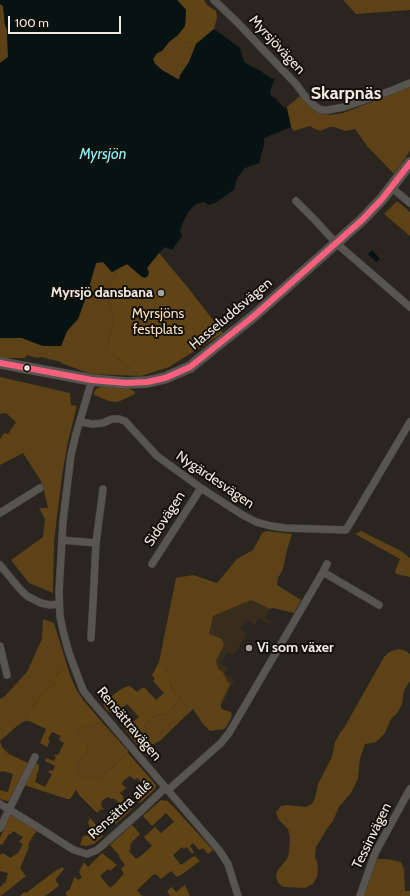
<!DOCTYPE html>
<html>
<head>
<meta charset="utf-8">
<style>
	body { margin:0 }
	#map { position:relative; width:410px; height:896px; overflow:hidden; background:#2a251f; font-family:Cabin,sans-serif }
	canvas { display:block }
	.scale { position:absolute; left:8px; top:16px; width:113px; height:18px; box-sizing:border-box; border:2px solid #efe9e1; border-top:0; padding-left:5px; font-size:12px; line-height:14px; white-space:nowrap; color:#efe9e1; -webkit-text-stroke:3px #14100a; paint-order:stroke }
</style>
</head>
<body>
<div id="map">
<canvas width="410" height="896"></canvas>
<div class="scale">100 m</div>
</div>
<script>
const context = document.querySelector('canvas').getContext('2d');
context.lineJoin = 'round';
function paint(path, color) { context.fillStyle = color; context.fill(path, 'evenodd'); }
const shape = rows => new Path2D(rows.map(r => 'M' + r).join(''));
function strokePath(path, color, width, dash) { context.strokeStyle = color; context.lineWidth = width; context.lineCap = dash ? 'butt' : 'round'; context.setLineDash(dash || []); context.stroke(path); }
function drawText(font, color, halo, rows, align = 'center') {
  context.font = font + ' Cabin,sans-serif'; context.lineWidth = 4; context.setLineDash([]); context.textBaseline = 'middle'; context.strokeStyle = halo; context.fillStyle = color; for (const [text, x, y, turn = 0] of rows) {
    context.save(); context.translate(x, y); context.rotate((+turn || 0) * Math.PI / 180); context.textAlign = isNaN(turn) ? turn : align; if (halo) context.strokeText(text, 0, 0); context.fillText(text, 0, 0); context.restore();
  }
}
const built = shape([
	[251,600,268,608,270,609,265,618,271,621,269,624,259,619,255,625,246,620,240,629,247,634,234,655,228,652,221,663,228,668,225,673,234,679,233,680,234,681,221,706,208,642,211,621,213,616,218,613]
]);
const green = shape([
	[177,0,204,0,207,5,216,11,217,17,214,29,196,44,195,47,191,43,183,41,178,38,178,35,185,26,186,10],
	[159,253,189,289,223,333,169,367,141,376,107,350,114,317,107,292,120,267,127,264,142,277,147,268],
	[107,386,129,389,134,391,135,394,120,401,115,402,109,401,94,395,94,393,96,389,100,387],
	[159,662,169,673,172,691,180,697,178,702,165,715,156,714,145,725,142,733,133,740,120,723,125,719,131,724,139,717,127,704,118,711,111,713,107,710,103,705,106,700,123,688,129,686,131,687,137,692,142,688,145,688,156,700,164,693,153,681,155,679,152,675],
	[64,670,70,675,76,689,83,700,102,722,76,730,88,745,88,750,83,757,79,759,77,768,80,776,98,778,104,775,128,753,155,784,156,786,155,789,140,803,135,798,137,796,136,795,145,786,137,778,135,780,130,776,123,781,122,784,126,788,120,793,123,796,124,801,132,809,116,824,111,818,122,807,114,798,113,799,107,797,102,801,101,806,104,809,102,810,101,809,97,813,79,795,78,793,76,790,70,799,67,799,24,785,35,763,39,765,39,769,36,775,37,776,35,782,45,787,52,774,48,772,50,770,53,771,55,766,45,761,46,758,54,761,56,757,54,756,55,754,58,755,64,743,59,740,61,736,52,732,48,739,50,741,47,747,40,743,46,729,29,721,26,716,47,689,56,685,54,677],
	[9,754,28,763,9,801,7,801,0,799,0,790,8,792,13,774,3,771,0,772,0,756,5,756],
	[161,800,168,801,213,850,208,854,203,848,199,850,193,843,190,846,194,852,192,854,187,847,184,849,182,847,173,855,181,865,194,856,196,857,200,861,181,875,177,877,171,871,161,879,157,875,154,874,137,890,142,896,66,896,67,895,65,893,70,889,74,878,75,877,78,880,82,878,79,872,84,862,88,867,102,853,117,865,110,871,108,869,100,876,110,888,118,881,118,880,124,874,121,869,125,865,119,857,119,855,110,845,132,825,140,834,131,843,130,847,131,848,129,851,136,859,142,855,152,846,144,837,155,827,161,833,174,822,166,813,152,826,143,816],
	[10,816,13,816,37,831,33,836,28,845,29,846,27,852,20,868,26,876,2,895,0,896,0,887,2,886,3,883,5,884,8,873,0,871,0,854,1,855,2,853,11,858,13,856,18,853,23,844,19,842,23,837,13,831,11,834,9,834,2,845,0,844,0,838,8,818],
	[90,818,97,826,95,829,97,832,103,836,94,844,86,846,80,845,83,836,90,835,89,824,88,824,89,820],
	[63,867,64,869,56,879,56,881,59,886,45,896,20,896,24,892,26,893,55,871],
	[185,885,190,896,170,896,167,891,172,887,176,892]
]);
const forest = shape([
	[343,0,410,0,410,10,356,14],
	[0,4,3,6,5,25,7,30,8,57,0,63],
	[178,35,179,38,183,41,191,43,195,47,189,62,180,80,162,70,155,64,153,59,157,53,162,51,169,42],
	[410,87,410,151,394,174,368,147,355,129,345,131,334,127,330,127,320,131,313,128,310,126,294,131,291,127,287,109,287,107,300,96,306,103,313,108,322,113,330,115,343,113],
	[397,201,410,212,410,236,384,214],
	[103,262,112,272,120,267,107,292,114,317,107,350,141,376,91,374,61,363,61,362,41,357,38,358,27,355,25,358,0,358,0,338,22,338,43,346,61,346,67,331,78,319,87,294,96,263],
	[0,377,70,393,71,405,77,406,68,441,62,476,54,541,53,593,29,583,11,560,43,537,45,519,39,508,48,508,44,491,41,481,23,453,2,464,0,465,0,439,4,433,8,434,16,422,6,413,0,414],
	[266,531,292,534,287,550,283,569,278,578,277,585,301,600,294,613,273,608,270,609,268,608,251,600,213,616,209,634,222,639,224,645,216,661,218,669,223,672,227,681,230,684,221,703,221,708,224,710,231,712,232,715,231,718,225,729,210,731,203,724,193,709,170,731,161,740,154,744,138,745,133,740,142,732,145,725,156,714,165,715,178,702,180,697,172,691,171,683,167,680,169,673,159,662,176,578,193,575,217,583,237,559,253,550,262,533],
	[361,531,401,551,410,558,410,577,396,574,395,571,400,559,355,534],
	[43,619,54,623,70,675,64,670,55,676,56,685,47,689,26,716,29,721,25,721,17,726,0,741,2,747,9,754,5,756,0,756,0,699,5,696,27,672,42,639],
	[399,649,406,651,410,654,410,681,404,690,402,704,398,712,391,719,385,733,376,742,365,744,360,759,358,778,355,785,351,793,339,807,333,821,328,827,316,847,315,857,317,861,318,867,317,877,313,884,305,888,283,887,278,883,276,876,277,871,287,859,289,853,290,837,288,829,278,819,276,812,281,806,287,805,306,807,312,804,315,798,318,784,332,757,335,742,340,733,344,728,384,657,389,652],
	[102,722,128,751,128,753,104,775,98,778,88,778,87,777,85,779,80,776,75,778,74,771,77,768,79,759,83,757,88,750,87,745,77,738,75,730],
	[377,859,387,859,401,862,404,869,405,891,410,891,410,896,364,896]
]);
const water = shape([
	[0,0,177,0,186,10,185,26,178,35,169,42,162,51,157,53,153,59,155,64,162,70,179,80,180,75,189,62,196,44,214,29,240,48,244,62,262,72,270,78,272,79,275,78,271,88,270,94,274,98,277,99,277,101,280,103,283,107,287,108,291,127,264,138,264,145,259,163,245,168,237,178,234,190,215,203,208,205,204,202,196,204,189,211,183,222,180,231,182,236,172,250,165,247,159,253,147,268,149,272,148,276,145,278,142,277,127,264,112,272,103,262,96,263,87,294,78,319,67,331,61,346,43,346,22,338,0,338,0,63,8,57,7,30,5,25,3,6,0,4],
	[372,250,380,259,376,262,368,254]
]);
const street = shape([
	[214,0,237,22,272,59,296,84,307,99,316,107,321,110,328,110,344,107,393,90,410,83],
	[392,188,410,203],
	[296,201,313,218,336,243,410,307],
	[92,380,76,434,71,455,63,521,59,592,60,616,63,631,69,653,83,690,89,698,219,850,228,864,238,896],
	[80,422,93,424,103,423,112,419,119,419,125,421,157,456,201,488,241,514,256,522,271,526,285,528,346,530,410,422],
	[0,513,40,488],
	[62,540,96,543,103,489],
	[152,564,201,488],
	[0,565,19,588,27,596,41,603,50,605,59,604],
	[323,572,327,564],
	[91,638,93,602,96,543],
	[0,646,7,675],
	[168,790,221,743,229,733,323,572,379,605],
	[0,804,44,831,69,847,74,850,87,854,97,850,104,844,140,812,165,788],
	[0,828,35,757],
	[360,896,375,853,410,789]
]);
const secondary = shape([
	[0,363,92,380,126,383,147,382,165,378,190,367,255,315,362,220,382,199,410,163]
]);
const bus1 = shape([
	[0,363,92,380,126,383,147,382,165,378,190,367,255,315,362,220,382,199,410,163]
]);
const markers = [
	[161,293,4,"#aaa49d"],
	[27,368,3.5,"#efe9e1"],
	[249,648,4,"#aaa49d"]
];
const streetNames = [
	["Myrsjövägen",277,45,47],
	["Hasseluddsvägen",231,314,-40],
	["Nygärdesvägen",215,480,34],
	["Sidovägen",165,519,-57],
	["Rensättravägen",129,724,50],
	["Rensättra allé",120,810,-42],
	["Tessinvägen",372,836,-64]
];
const poiNames = [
	["Myrsjö dansbana",153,293],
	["Vi som växer",257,648,"left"]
];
const parkNames = [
	["Myrsjöns",158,314],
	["festplats",158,330]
];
const waterNames = [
	["Myrsjön",103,155]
];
const districtNames = [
	["Skarpnäs",346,94]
];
paint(built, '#382d1c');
paint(green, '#604416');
paint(forest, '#5d4217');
paint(water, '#071212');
strokePath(street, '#46423c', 8);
strokePath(secondary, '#46423c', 12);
strokePath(street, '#585550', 7);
strokePath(secondary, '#585550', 11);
strokePath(bus1, '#f8607d', 6);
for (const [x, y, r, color] of markers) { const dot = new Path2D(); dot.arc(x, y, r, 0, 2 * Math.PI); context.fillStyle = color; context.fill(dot); strokePath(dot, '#14100a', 1.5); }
drawText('14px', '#efe9e1', '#14100a', streetNames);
drawText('bold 14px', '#efe9e1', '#14100a', poiNames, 'right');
drawText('14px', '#f7dfbf', '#14100a', parkNames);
drawText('italic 15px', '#8bf5fe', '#14100a', waterNames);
drawText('bold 18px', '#efe9e1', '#14100a', districtNames);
</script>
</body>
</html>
